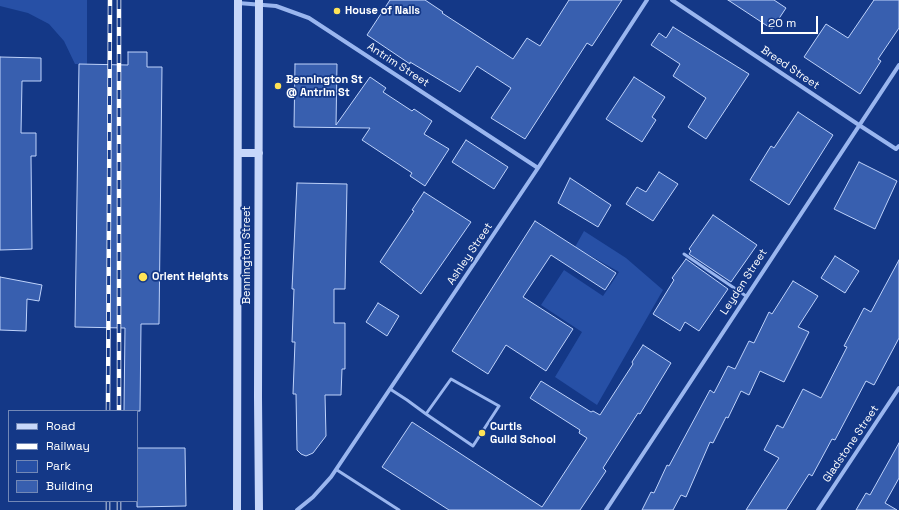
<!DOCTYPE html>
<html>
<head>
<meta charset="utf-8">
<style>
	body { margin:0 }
	#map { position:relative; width:899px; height:510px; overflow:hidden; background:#143887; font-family:"Space Grotesk",sans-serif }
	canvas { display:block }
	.legend { position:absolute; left:8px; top:410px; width:130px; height:92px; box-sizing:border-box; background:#143887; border:1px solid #7288b7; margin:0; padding:5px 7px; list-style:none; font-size:12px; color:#fff }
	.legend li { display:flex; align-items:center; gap:8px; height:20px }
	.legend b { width:20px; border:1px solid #7288b7 }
	.scale { position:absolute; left:761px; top:16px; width:57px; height:18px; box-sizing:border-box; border:2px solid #fff; border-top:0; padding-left:5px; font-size:12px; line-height:14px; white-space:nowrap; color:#fff; -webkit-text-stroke:3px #143887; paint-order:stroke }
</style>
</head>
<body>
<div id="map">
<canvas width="899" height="510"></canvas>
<ul class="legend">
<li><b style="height:5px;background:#c7d7fa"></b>Road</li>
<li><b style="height:5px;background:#fff"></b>Railway</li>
<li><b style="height:11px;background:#2750a6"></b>Park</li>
<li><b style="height:11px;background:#385faf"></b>Building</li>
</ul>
<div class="scale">20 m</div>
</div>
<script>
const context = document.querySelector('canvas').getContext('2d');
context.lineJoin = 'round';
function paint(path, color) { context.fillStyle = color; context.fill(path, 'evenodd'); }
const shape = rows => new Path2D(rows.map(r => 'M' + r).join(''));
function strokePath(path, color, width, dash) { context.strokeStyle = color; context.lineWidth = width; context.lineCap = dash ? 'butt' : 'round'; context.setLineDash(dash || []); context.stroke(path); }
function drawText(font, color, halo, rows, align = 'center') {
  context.font = font + ' "Space Grotesk",sans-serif'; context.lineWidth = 3.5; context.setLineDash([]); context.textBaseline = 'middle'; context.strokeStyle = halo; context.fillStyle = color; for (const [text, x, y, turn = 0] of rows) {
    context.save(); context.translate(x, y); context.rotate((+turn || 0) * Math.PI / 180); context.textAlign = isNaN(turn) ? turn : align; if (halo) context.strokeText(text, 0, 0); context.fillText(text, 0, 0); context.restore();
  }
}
const green = shape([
	[0,0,87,0,87,64,75,64,64,41,49,24,28,13,0,6],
	[584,231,626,258,663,290,597,405,555,377,582,332,541,305,564,270,603,296,619,272,575,247]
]);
const building = shape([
	[390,0,425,0,443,12,442,13,513,59,527,38,540,46,569,0,622,0,592,46,587,43,525,139,491,118,511,88,477,66,460,92,410,62,410,64,367,35,390,0],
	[728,0,774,0,786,8,772,29,728,0],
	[874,0,899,0,899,28,878,59,881,61,860,94,804,57,826,24,848,38,874,0],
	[673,27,749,74,706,139,688,127,706,98,673,76,680,64,651,45,659,33,666,38,673,27],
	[128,52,147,52,147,67,162,67,159,324,141,324,140,411,124,411,125,328,75,327,79,64,128,65,128,52],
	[0,57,41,58,41,81,22,81,21,133,36,133,36,156,31,156,32,249,0,250,0,57],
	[295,64,337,64,336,125,370,77,386,88,383,92,412,111,414,109,432,121,424,134,449,149,425,186,410,176,412,173,362,140,370,128,294,127,295,64],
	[634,77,665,97,652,117,656,120,642,142,606,119,634,77],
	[798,112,833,135,789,205,750,180,771,146,774,148,798,112],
	[466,140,508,167,494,189,452,162,466,140],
	[859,162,897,181,875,229,834,209,859,162],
	[659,172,678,184,653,221,626,204,637,187,646,192,659,172],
	[570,178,611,205,598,227,558,203,570,178],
	[297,183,347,184,345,289,334,289,334,323,345,323,345,369,342,369,341,395,325,395,326,436,313,453,306,456,301,454,297,450,296,394,293,394,295,342,292,342,294,289,292,289,297,183],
	[424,192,471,222,421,294,380,262,414,211,412,210,424,192],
	[713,215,757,245,731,282,689,254,691,251,689,249,713,215],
	[535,221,616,273,605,290,551,255,523,297,573,329,546,371,506,345,488,374,452,351,535,221],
	[835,256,859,271,845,293,821,278,835,256],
	[686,259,728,289,699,331,685,322,680,331,653,314,674,280,672,278,686,259],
	[899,260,899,338,874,385,866,381,835,440,832,439,812,476,809,474,786,510,746,510,779,458,764,450,777,425,783,428,803,389,821,398,847,347,844,346,864,308,871,312,899,260],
	[0,277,42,285,39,301,27,299,26,331,0,330,0,277],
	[793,281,818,296,798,327,809,332,784,382,760,371,749,395,741,391,728,418,726,417,713,443,710,442,686,497,681,495,673,510,642,510,651,492,654,493,667,465,669,466,710,390,714,393,728,366,735,369,749,341,754,343,769,312,772,314,793,281],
	[378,303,399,316,387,336,366,322,378,303],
	[643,345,671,363,640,414,638,413,603,468,606,471,580,510,449,510,382,467,412,422,542,507,587,438,579,433,580,430,530,398,541,381,591,412,593,411,600,415,633,364,632,362,643,345],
	[899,443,899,478,885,503,897,510,856,510,866,493,870,495,899,443],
	[137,448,185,448,186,506,137,507,137,448]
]);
const service = shape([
	[684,254,746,296],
	[390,389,407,400,426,414,473,446,499,406,451,379,426,414],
	[337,470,399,510]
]);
const minor = shape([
	[672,0,859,125,896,149,899,146],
	[238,3,276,6,309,18,538,168],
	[297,510,313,497,331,477,538,168,647,0],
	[606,510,899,65],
	[818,510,899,388]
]);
const secondary = shape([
	[259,0,258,397,259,510],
	[238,153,259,153],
	[237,510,238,0]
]);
const rail = shape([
	[119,0,119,411],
	[108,411,110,0],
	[108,501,108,510],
	[119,510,119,501]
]);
const markers = [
	[337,11,4,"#ffe357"],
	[278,86,4,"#ffe357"],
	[143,277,5,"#ffe357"],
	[482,433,4,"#ffe357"]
];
const poiNames = [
	["House of Nails",345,11],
	["Bennington St",286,80],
	["@ Antrim St",286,93],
	["Orient Heights",152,277],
	["Curtis",490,427],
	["Guild School",490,440]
];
const streetNames = [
	["Antrim Street",398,65,33],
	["Breed Street",790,68,34],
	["Ashley Street",470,254,-56],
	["Bennington Street",247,255,-90],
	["Leyden Street",744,282,-57],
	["Gladstone Street",851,444,-56]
];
paint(green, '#2750a6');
paint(building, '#385faf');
strokePath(building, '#bfd3fb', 1);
strokePath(service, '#9ab6ef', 3);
strokePath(minor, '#9ab6ef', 4);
strokePath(secondary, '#c7d7fa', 8);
strokePath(rail, '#fff', 4.5);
strokePath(rail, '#143887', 3, [9]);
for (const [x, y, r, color] of markers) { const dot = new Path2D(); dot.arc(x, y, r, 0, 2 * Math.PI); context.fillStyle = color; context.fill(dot); strokePath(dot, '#143887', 1.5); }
drawText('bold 11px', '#fff', '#143887', poiNames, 'left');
drawText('11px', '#fff', '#143887', streetNames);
</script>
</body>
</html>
